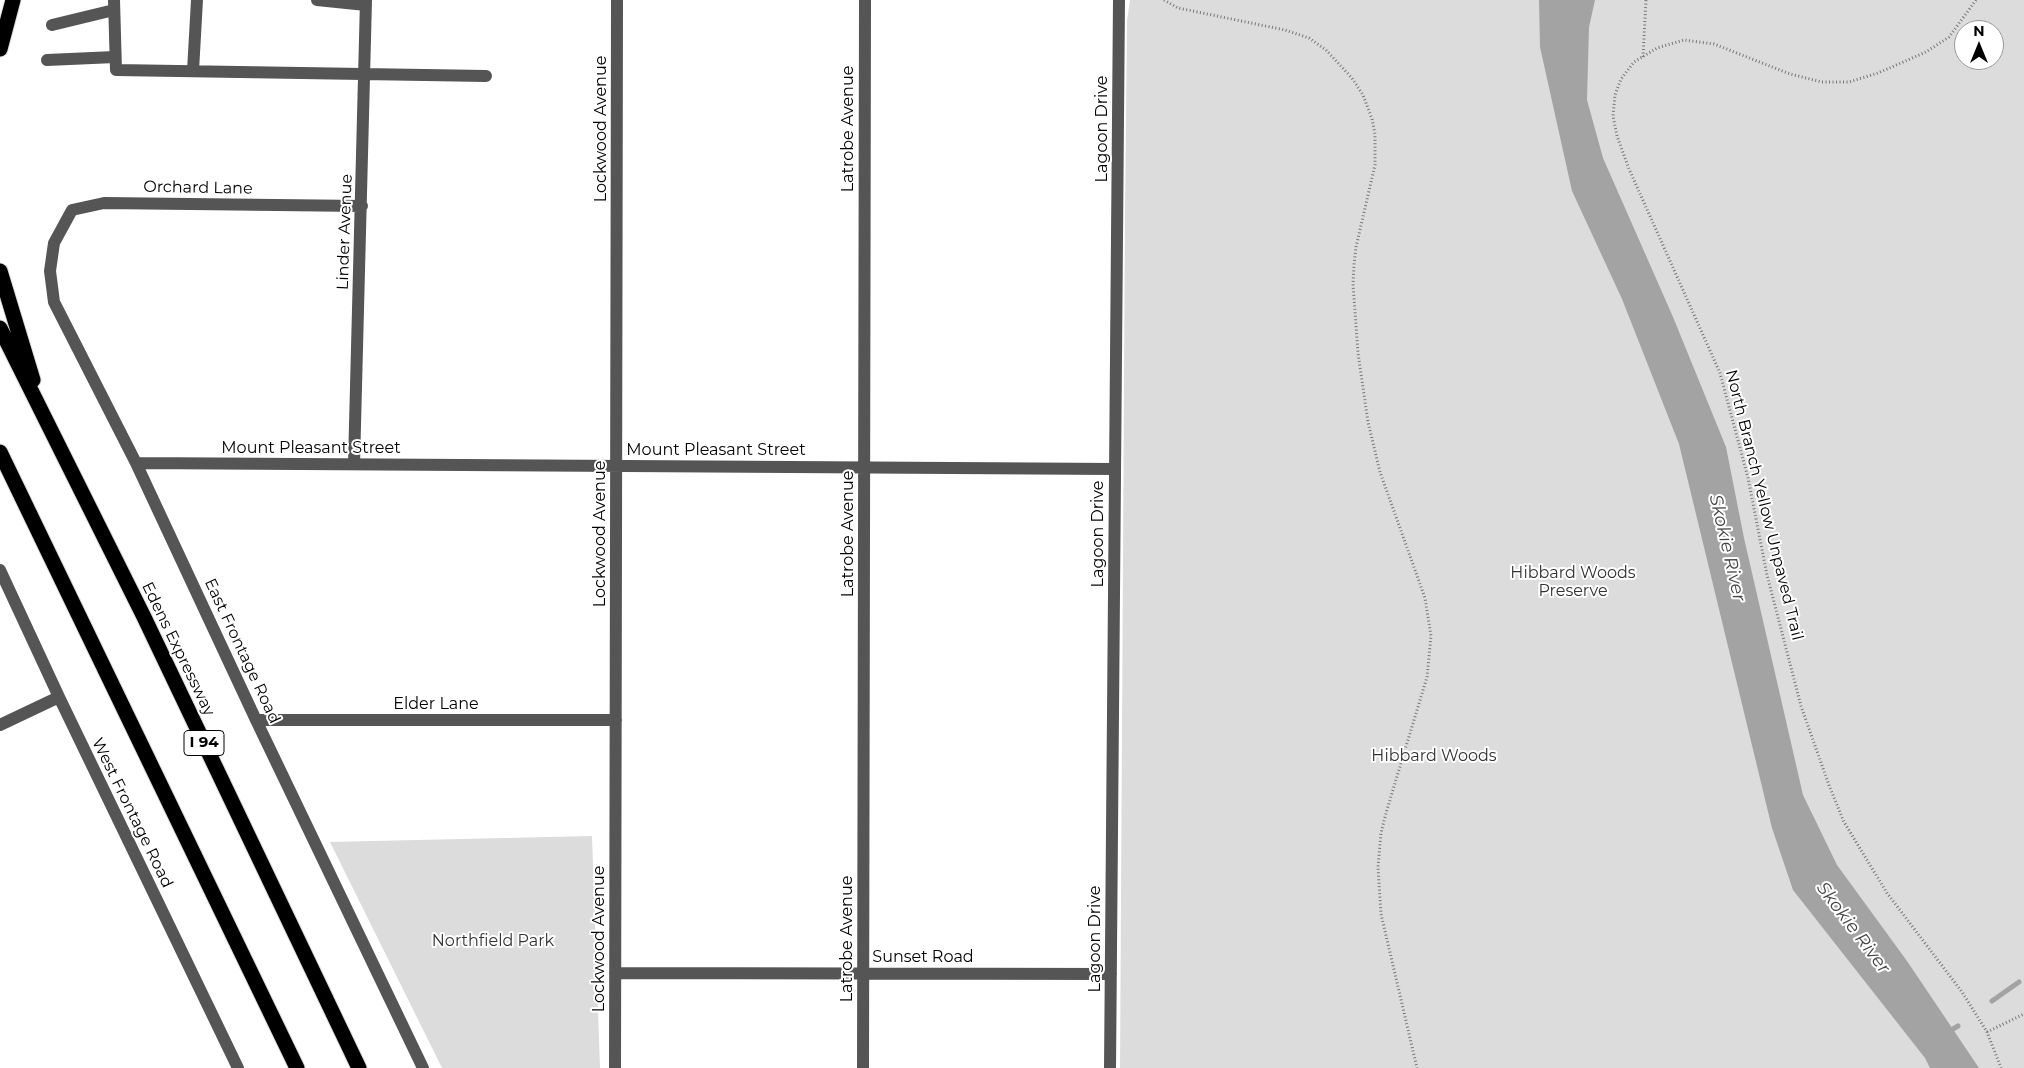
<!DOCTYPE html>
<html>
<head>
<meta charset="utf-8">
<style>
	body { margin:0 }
	#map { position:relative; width:2024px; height:1068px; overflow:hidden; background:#fff; font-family:Montserrat,sans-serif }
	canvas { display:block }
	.north { position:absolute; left:1954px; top:20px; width:50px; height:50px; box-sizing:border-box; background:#fff; border:1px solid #999; border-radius:50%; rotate:0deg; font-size:14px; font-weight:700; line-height:20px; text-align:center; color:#000 }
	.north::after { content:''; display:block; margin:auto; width:18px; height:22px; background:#000; clip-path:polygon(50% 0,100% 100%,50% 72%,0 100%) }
</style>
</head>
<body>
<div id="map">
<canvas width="2024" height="1068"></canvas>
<div class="north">N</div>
</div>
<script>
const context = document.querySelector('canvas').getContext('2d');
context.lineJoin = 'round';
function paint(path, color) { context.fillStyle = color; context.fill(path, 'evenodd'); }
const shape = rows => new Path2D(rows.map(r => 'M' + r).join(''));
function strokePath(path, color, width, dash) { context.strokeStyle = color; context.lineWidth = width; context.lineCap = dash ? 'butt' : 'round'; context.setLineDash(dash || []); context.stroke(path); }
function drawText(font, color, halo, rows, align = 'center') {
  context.font = font + ' Montserrat,sans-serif'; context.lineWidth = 4; context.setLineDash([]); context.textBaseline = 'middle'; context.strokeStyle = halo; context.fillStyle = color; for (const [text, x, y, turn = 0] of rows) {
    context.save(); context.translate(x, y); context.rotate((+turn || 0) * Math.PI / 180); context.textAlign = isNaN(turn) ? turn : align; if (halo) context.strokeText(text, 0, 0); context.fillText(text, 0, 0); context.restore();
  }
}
const green = shape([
	[1130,0,2024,0,2024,1068,1120,1068,1125,216,1127,21],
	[1964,30,1994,30,1994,60,1964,60],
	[592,836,600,1068,442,1068,330,842]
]);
const water = shape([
	[1539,0,1595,0,1589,27,1587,100,1603,158,1673,317,1726,447,1744,538,1803,795,1837,865,1907,961,1979,1068,1930,1068,1925,1058,1793,890,1772,828,1679,444,1622,299,1572,191,1540,47]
]);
const stream = shape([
	[1992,1001,2019,982],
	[1948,1032,1958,1026]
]);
const path = shape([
	[1164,0,1178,8,1285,30,1309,38,1326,50,1352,78,1363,95,1372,119,1375,134,1375,165,1356,247,1354,265,1353,284,1358,353,1368,422,1380,472,1425,598,1431,636,1427,677,1386,813,1381,833,1378,867,1381,914,1417,1068],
	[1976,0,1949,37,1926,52,1878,73,1849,82,1822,82,1790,74,1714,44,1684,40,1657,48,1634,62,1621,79,1615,95,1613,116,1617,136,1629,169,1720,373,1748,478,1767,575,1801,706,1830,788,1844,822,1887,893,1962,992,1987,1032,2001,1068],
	[1643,57,1646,0],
	[1987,1032,2024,1014]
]);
const minor = shape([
	[114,0,116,70,486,76],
	[317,0,366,5],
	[52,25,114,10],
	[47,60,115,57],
	[193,71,197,0],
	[362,206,104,203,72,210,54,243,50,271,54,302,136,463,256,720,423,1068],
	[136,463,1115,469],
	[354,464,366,0],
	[0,570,59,697,238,1068],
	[256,720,616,720],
	[0,725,59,697],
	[615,973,1111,974],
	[615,1068,617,0],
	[863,1068,865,0],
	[1110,1068,1119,0]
]);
const highway = shape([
	[0,49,13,0],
	[0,271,33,380],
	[0,328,144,617,359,1068],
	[0,452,297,1068]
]);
const shields = [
	[204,743,40]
];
const shieldNames = [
	["I 94",204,743]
];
const streetNames = [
	["Lockwood Avenue",601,129,-90],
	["Latrobe Avenue",848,129,-90],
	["Lagoon Drive",1102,129,-90],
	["Orchard Lane",198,188,1],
	["Linder Avenue",345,232,-88],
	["Mount Pleasant Street",311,448],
	["Mount Pleasant Street",716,450],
	["North Branch Yellow Unpaved Trail",1764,505,76],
	["Lockwood Avenue",600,534,-90],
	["Latrobe Avenue",848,534,-90],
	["Lagoon Drive",1098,534,-90],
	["Edens Expressway",178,649,64],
	["East Frontage Road",242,651,65],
	["Elder Lane",436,704],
	["West Frontage Road",132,813,64],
	["Lockwood Avenue",599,939,-90],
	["Latrobe Avenue",847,939,-90],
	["Lagoon Drive",1095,939,-90],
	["Sunset Road",923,957]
];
const parkNames = [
	["Hibbard Woods",1573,573],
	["Preserve",1573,591],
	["Hibbard Woods",1434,756],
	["Northfield Park",493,941]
];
const waterNames = [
	["Skokie River",1727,548,77],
	["Skokie River",1853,928,53]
];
paint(green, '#dcdcdc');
paint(water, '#a3a3a3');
strokePath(stream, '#a3a3a3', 5);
strokePath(highway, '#dbdbdb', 17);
strokePath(path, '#777', 3, [1, 2.5]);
strokePath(minor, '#555', 12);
strokePath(highway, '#000', 15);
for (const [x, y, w] of shields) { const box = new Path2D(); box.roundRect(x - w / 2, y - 12.5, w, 25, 4); context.fillStyle = '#fff'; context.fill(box); strokePath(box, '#000', 1); }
drawText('bold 15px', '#000', null, shieldNames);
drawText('16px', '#000', '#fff', streetNames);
drawText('16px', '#333', '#fff', parkNames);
drawText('italic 18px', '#444', '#fff', waterNames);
</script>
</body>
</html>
